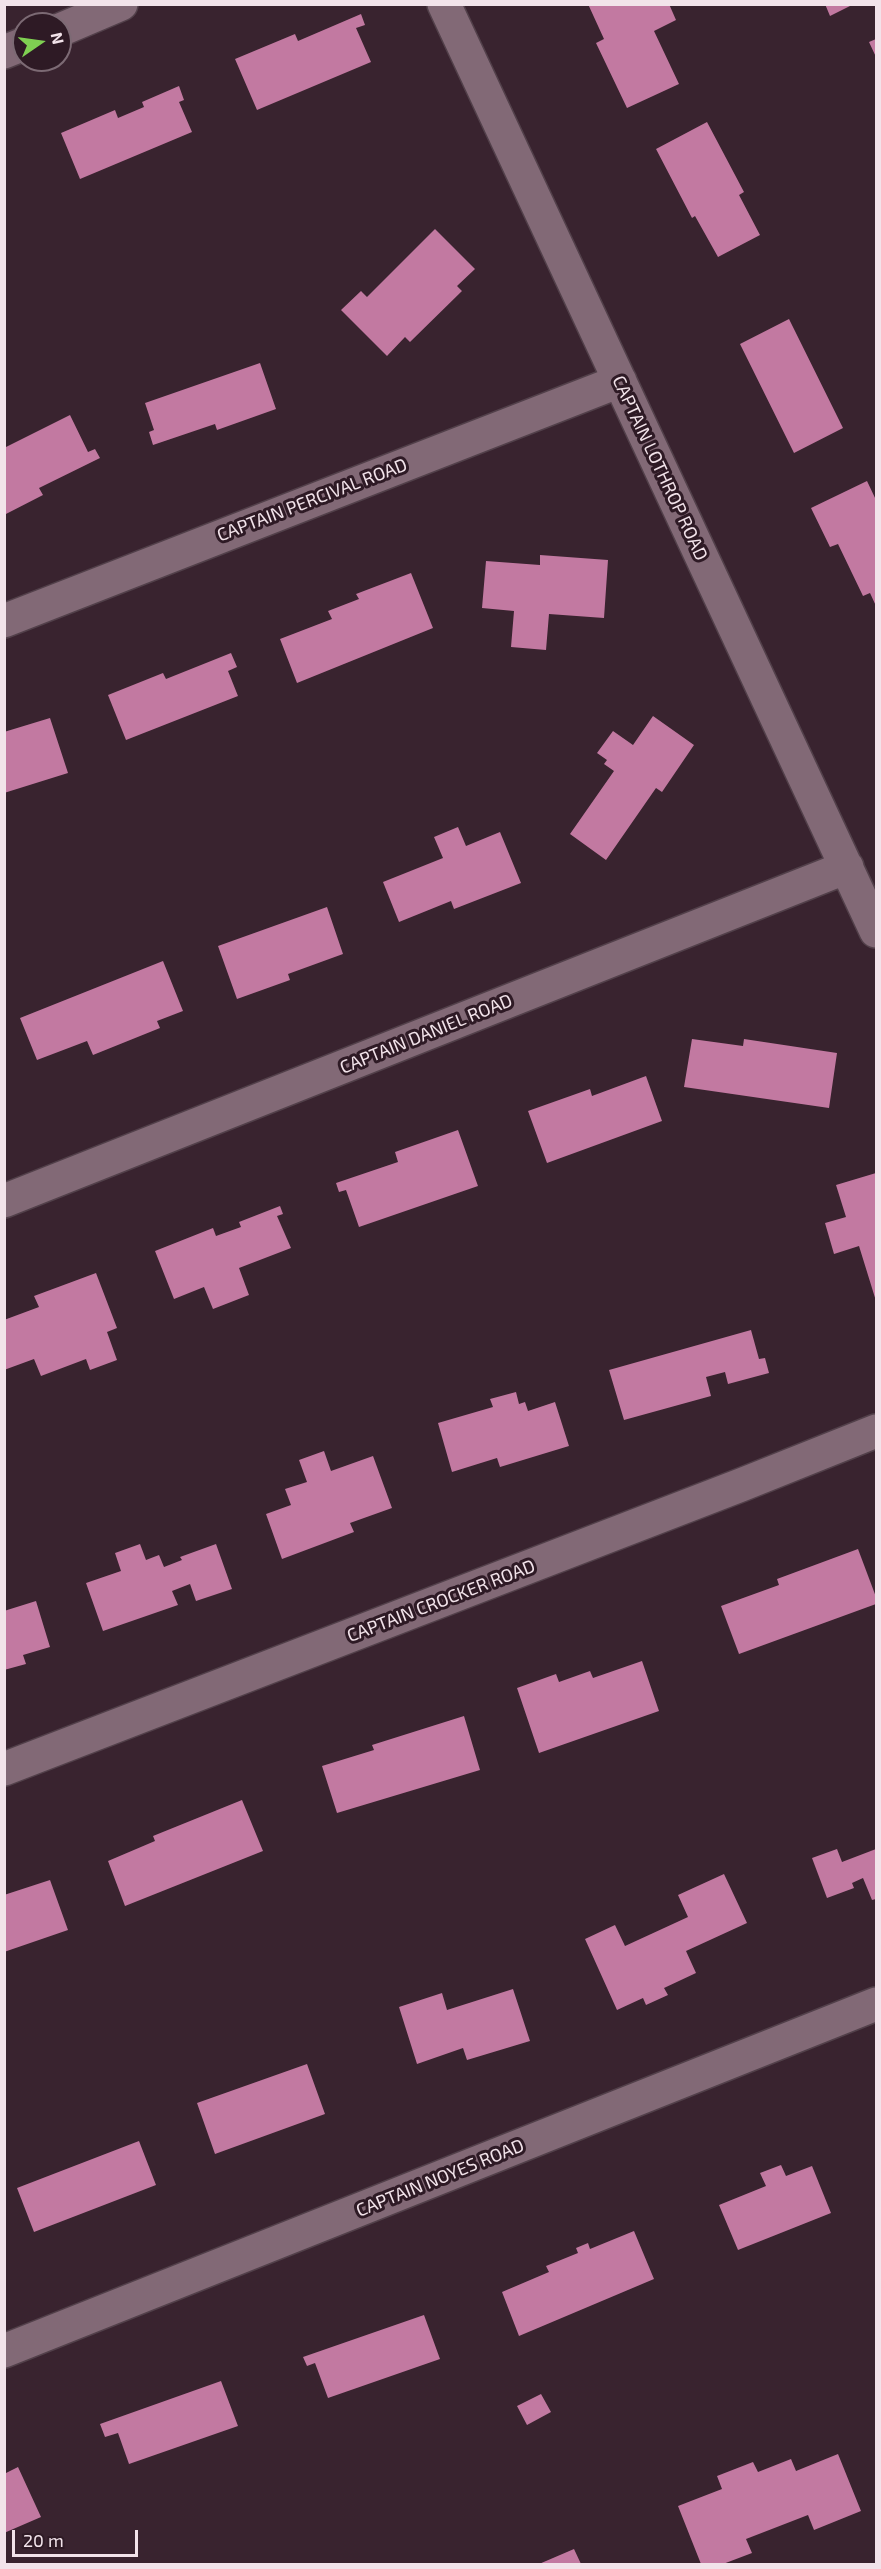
<!DOCTYPE html>
<html>
<head>
<meta charset="utf-8">
<style>
	body { margin:0 }
	#map { position:relative; width:881px; height:2569px; overflow:hidden; background:#39232f; font-family:"Exo 2",sans-serif }
	canvas { display:block }
	.frame { position:absolute; inset:0; border:6px solid #f2e3ea; pointer-events:none }
	.north { position:absolute; left:12px; top:12px; width:60px; height:60px; box-sizing:border-box; background:#2e1a25; border:2px solid #7c6a74; border-radius:50%; rotate:77deg; font-size:16px; font-weight:700; line-height:24px; text-align:center; color:#f2e3ea }
	.north::after { content:''; display:block; margin:auto; width:21px; height:27px; background:#7fd052; clip-path:polygon(50% 0,100% 100%,50% 72%,0 100%) }
	.scale { position:absolute; left:12px; top:2530px; width:126px; height:27px; box-sizing:border-box; border:3px solid #f2e3ea; border-top:0; padding-left:8px; font-size:18px; line-height:21px; white-space:nowrap; color:#f2e3ea; -webkit-text-stroke:4px #2e1a25; paint-order:stroke }
</style>
</head>
<body>
<div id="map">
<canvas width="881" height="2569"></canvas>
<div class="frame"></div>
<div class="north">N</div>
<div class="scale">20 m</div>
</div>
<script>
const context = document.querySelector('canvas').getContext('2d');
context.lineJoin = 'round';
function paint(path, color) { context.fillStyle = color; context.fill(path, 'evenodd'); }
const shape = rows => new Path2D(rows.map(r => 'M' + r).join(''));
function strokePath(path, color, width, dash) { context.strokeStyle = color; context.lineWidth = width; context.lineCap = dash ? 'butt' : 'round'; context.setLineDash(dash || []); context.stroke(path); }
function drawText(font, color, halo, rows, align = 'center') {
  context.font = font + ' "Exo 2",sans-serif'; context.lineWidth = 6; context.setLineDash([]); context.textBaseline = 'middle'; context.strokeStyle = halo; context.fillStyle = color; for (const [text, x, y, turn = 0] of rows) {
    context.save(); context.translate(x, y); context.rotate((+turn || 0) * Math.PI / 180); context.textAlign = isNaN(turn) ? turn : align; if (halo) context.strokeText(text, 0, 0); context.fillText(text, 0, 0); context.restore();
  }
}
const building = shape([
	[588,4,669,4,676,20,654,31,679,84,627,108,596,43,604,39],
	[825,4,854,4,830,16],
	[361,14,365,25,356,28,371,62,257,110,235,59,295,34,298,41],
	[876,39,876,57,869,42],
	[179,86,184,100,179,102,192,132,80,179,61,133,115,110,118,118,144,107,142,102],
	[707,122,744,192,739,195,760,235,718,257,695,216,692,218,656,149],
	[435,229,475,269,457,286,462,291,410,342,405,337,387,356,341,310,361,291,367,297],
	[789,319,843,428,794,453,740,344],
	[260,363,276,409,217,430,215,424,153,445,149,432,154,430,145,403],
	[70,415,88,452,95,449,100,458,39,488,43,495,4,515,4,448],
	[867,481,876,500,876,606,870,593,863,596,838,544,830,547,811,508],
	[540,555,608,560,604,618,549,614,546,650,511,647,514,611,482,608,486,561,540,565],
	[411,573,433,628,297,683,280,639,332,619,328,611,359,599,356,594],
	[231,653,237,667,228,671,238,696,126,740,108,695,163,673,166,679],
	[653,716,694,745,662,792,656,788,606,860,570,834,614,771,604,764,607,760,597,753,613,731,633,745],
	[50,718,68,773,4,793,4,732],
	[458,827,466,846,500,832,521,883,454,909,451,901,399,922,383,882,443,858,434,837],
	[327,907,343,954,288,974,290,980,237,999,218,946],
	[163,961,183,1011,157,1021,160,1028,93,1055,87,1041,37,1060,20,1018],
	[692,1039,743,1046,744,1039,837,1053,829,1108,684,1087],
	[646,1076,662,1121,547,1163,528,1111,590,1089,592,1096],
	[458,1130,478,1186,359,1227,346,1190,339,1192,336,1183,398,1162,395,1152],
	[876,1173,876,1301,859,1246,834,1254,825,1223,846,1217,836,1185],
	[280,1206,283,1214,277,1216,291,1248,239,1268,249,1295,213,1309,204,1287,174,1299,155,1251,213,1228,216,1236,241,1227,239,1222],
	[96,1273,117,1328,107,1332,117,1360,90,1370,86,1359,41,1376,34,1359,4,1370,4,1320,39,1307,34,1296],
	[751,1330,759,1359,765,1358,769,1373,728,1384,725,1372,706,1377,711,1396,624,1420,609,1370],
	[516,1392,519,1404,525,1402,528,1411,555,1402,569,1446,500,1467,497,1458,452,1472,438,1423,493,1407,490,1399],
	[324,1451,331,1471,373,1456,392,1508,350,1523,354,1532,282,1559,266,1514,291,1505,285,1489,307,1482,299,1460],
	[140,1544,146,1560,159,1555,164,1567,182,1560,180,1557,216,1544,232,1589,196,1601,190,1584,172,1591,178,1605,103,1631,86,1583,121,1571,115,1553],
	[858,1549,876,1597,876,1604,739,1654,721,1606,779,1585,777,1579],
	[36,1601,50,1647,23,1655,26,1664,4,1670,4,1611],
	[642,1661,659,1711,539,1753,517,1688,556,1674,559,1682,590,1671,593,1678],
	[464,1716,480,1770,337,1813,322,1766,374,1750,372,1745],
	[242,1800,263,1851,125,1906,108,1861,155,1841,153,1836],
	[837,1849,842,1862,876,1849,876,1899,872,1900,863,1878,852,1883,854,1888,827,1898,812,1858],
	[724,1874,747,1923,686,1951,696,1973,664,1988,668,1995,646,2005,643,1998,617,2010,585,1939,615,1925,625,1946,688,1917,678,1895],
	[50,1880,68,1930,4,1952,4,1895],
	[513,1989,530,2041,467,2060,463,2048,417,2064,399,2007,442,1993,447,2010],
	[307,2064,325,2114,215,2154,197,2103],
	[139,2141,156,2185,34,2232,17,2188],
	[781,2165,786,2176,812,2166,831,2213,738,2250,719,2205,766,2186,760,2173],
	[634,2231,654,2279,519,2336,502,2292,549,2272,546,2266,578,2253,576,2248,588,2243,590,2249],
	[424,2315,440,2359,328,2398,315,2363,307,2366,303,2357],
	[221,2381,238,2426,129,2464,118,2433,105,2437,100,2424],
	[541,2394,551,2412,527,2425,517,2406],
	[838,2454,861,2511,814,2530,808,2515,746,2539,752,2553,723,2564,701,2564,678,2506,722,2489,717,2476,753,2462,758,2472,791,2459,796,2471],
	[18,2467,41,2517,4,2533,4,2474],
	[574,2549,581,2564,539,2564]
]);
const minor = shape([
	[444,4,876,931],
	[60,30,121,4],
	[4,52,24,44],
	[4,621,620,381],
	[4,1201,847,867],
	[4,1769,741,1485,876,1431],
	[4,2351,876,2004]
]);
const streetNames = [
	["CAPTAIN LOTHROP ROAD",660,468,65],
	["CAPTAIN PERCIVAL ROAD",312,500,-21],
	["CAPTAIN DANIEL ROAD",426,1034,-22],
	["CAPTAIN CROCKER ROAD",441,1601,-21],
	["CAPTAIN NOYES ROAD",440,2178,-22]
];
paint(building, '#c279a1');
strokePath(minor, '#52404a', 36);
strokePath(minor, '#826976', 33);
drawText('18px', '#f2e3ea', '#2e1a25', streetNames);
</script>
</body>
</html>
